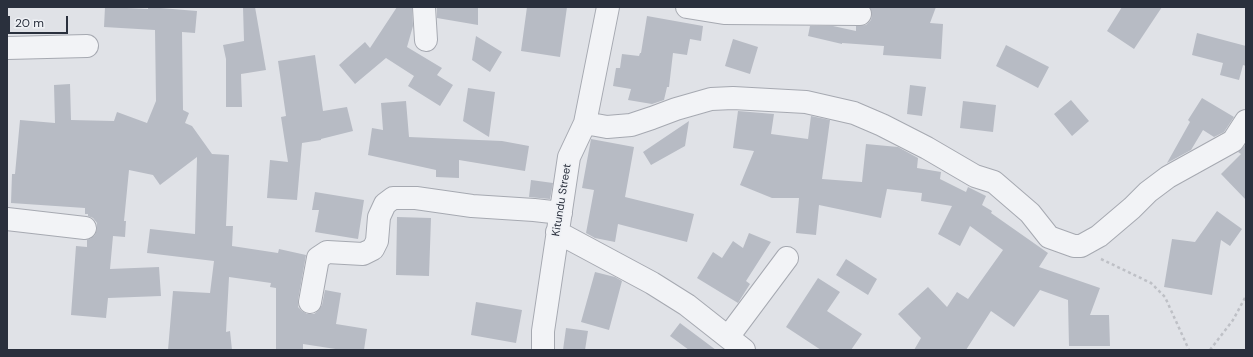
<!DOCTYPE html>
<html>
<head>
<meta charset="utf-8">
<style>
	body { margin:0 }
	#map { position:relative; width:1253px; height:357px; overflow:hidden; background:#e0e2e7; font-family:"DM Sans",sans-serif }
	canvas { display:block }
	.frame { position:absolute; inset:0; border:8px solid #2a303d; pointer-events:none }
	.scale { position:absolute; left:8px; top:16px; width:60px; height:18px; box-sizing:border-box; border:2px solid #2a303d; border-top:0; padding-left:5px; font-size:12px; line-height:14px; white-space:nowrap; color:#2a303d; -webkit-text-stroke:3px #eff1f5; paint-order:stroke }
</style>
</head>
<body>
<div id="map">
<canvas width="1253" height="357"></canvas>
<div class="frame"></div>
<div class="scale">20 m</div>
</div>
<script>
const context = document.querySelector('canvas').getContext('2d');
context.lineJoin = 'round';
function paint(path, color) { context.fillStyle = color; context.fill(path, 'evenodd'); }
const shape = rows => new Path2D(rows.map(r => 'M' + r).join(''));
function strokePath(path, color, width, dash) { context.strokeStyle = color; context.lineWidth = width; context.lineCap = dash ? 'butt' : 'round'; context.setLineDash(dash || []); context.stroke(path); }
function drawText(font, color, halo, rows, align = 'center') {
  context.font = font + ' "DM Sans",sans-serif'; context.lineWidth = 3.5; context.setLineDash([]); context.textBaseline = 'middle'; context.strokeStyle = halo; context.fillStyle = color; for (const [text, x, y, turn = 0] of rows) {
    context.save(); context.translate(x, y); context.rotate((+turn || 0) * Math.PI / 180); context.textAlign = isNaN(turn) ? turn : align; if (halo) context.strokeText(text, 0, 0); context.fillText(text, 0, 0); context.restore();
  }
}
const building = shape([
	[105,7,148,9,148,7,197,11,195,33,182,32,183,110,189,113,185,123,192,126,212,154,229,155,226,226,233,226,232,246,278,253,279,249,306,255,298,300,298,307,302,311,307,314,314,314,319,310,322,305,325,290,341,293,336,324,367,329,364,350,342,350,303,344,303,350,276,350,276,288,270,287,271,283,229,277,226,332,230,331,232,350,168,350,173,291,210,293,214,261,147,253,150,229,195,234,197,157,160,185,153,175,129,170,124,221,126,221,125,237,113,236,110,269,159,267,161,296,108,298,106,318,71,315,76,246,87,247,87,240,90,239,95,235,97,229,97,223,93,218,88,216,88,214,85,214,85,208,11,203,12,174,15,174,20,120,55,123,54,85,70,84,71,120,114,121,117,112,147,123,156,101,155,30,104,27],
	[243,7,255,7,266,70,241,74,242,107,226,107,226,59,223,45,244,41],
	[397,7,412,7,413,26,407,47,442,68,437,75,453,85,440,106,408,86,414,76,386,58,355,84,339,65,365,42,370,48],
	[437,7,478,7,478,25,437,18],
	[527,7,567,7,560,57,521,51],
	[870,7,936,7,930,23,943,24,941,59,883,55,884,46,842,43,842,44,808,36,810,26,833,26,856,31,856,26,866,25,871,20,872,14],
	[1122,7,1162,7,1134,49,1107,31],
	[647,16,703,26,701,41,690,39,687,55,673,53,669,87,667,87,664,100,652,104,628,100,631,89,613,86,616,68,620,68,622,54,639,56,640,53,641,53],
	[1197,33,1246,46,1246,66,1243,65,1239,80,1220,75,1223,63,1192,55],
	[476,36,502,52,490,72,472,60],
	[733,39,758,47,750,74,725,66],
	[1006,45,1049,67,1038,88,996,66],
	[315,55,323,111,347,107,353,131,321,139,321,140,302,143,297,200,267,198,270,160,288,162,281,117,286,116,278,61],
	[910,85,926,87,922,116,907,114],
	[468,88,495,92,489,137,463,121],
	[1202,98,1234,117,1224,132,1214,137,1203,130,1191,150,1167,163,1190,122,1188,120],
	[1071,100,1089,121,1072,136,1054,114],
	[406,101,409,137,502,141,529,146,525,171,459,160,459,178,436,177,436,170,368,155,372,128,383,130,381,103],
	[963,101,996,105,993,132,960,128],
	[738,111,774,114,771,134,808,139,811,116,830,120,822,179,862,182,866,144,898,147,918,158,917,168,941,172,940,179,966,192,968,187,986,196,982,205,992,211,991,213,1048,253,1039,267,1100,288,1090,315,1109,315,1110,346,1069,346,1068,300,1040,290,1014,327,991,311,966,350,914,350,921,338,898,314,928,287,947,307,957,292,968,299,1003,250,970,226,960,246,938,234,952,206,921,201,922,193,887,189,881,218,819,205,816,235,796,233,799,198,772,198,740,185,754,151,733,148],
	[689,121,685,146,651,165,643,152],
	[591,139,634,147,625,197,694,214,687,242,618,224,615,242,595,238,586,233,594,190,582,188],
	[1246,144,1246,200,1221,174,1241,154,1238,152],
	[531,180,553,183,550,199,529,197],
	[315,192,364,200,358,239,315,232,319,210,312,210],
	[1217,211,1242,229,1230,246,1221,240,1212,295,1164,287,1172,239,1195,242],
	[397,217,431,218,429,276,396,275],
	[749,233,771,242,746,281,750,284,738,303,697,278,713,252,722,258,733,241,743,248],
	[846,259,877,279,868,295,836,275],
	[595,272,615,277,622,281,609,330,581,322],
	[818,278,840,292,827,311,862,334,851,350,821,350,786,327],
	[476,302,522,310,516,343,471,335],
	[680,323,716,350,689,350,670,336],
	[566,328,588,331,585,350,563,350]
]);
const path = shape([
	[1101,259,1151,283,1165,297,1189,350],
	[1210,350,1233,320,1246,296]
]);
const minor = shape([
	[424,7,426,40],
	[687,7,724,13,860,14],
	[7,48,87,46],
	[585,123,607,127,631,125,652,118,676,109,711,99,733,98,806,102,854,113,882,125,927,148,975,176,994,182,1030,213,1049,237,1074,246,1081,246,1099,236,1132,208,1148,192,1168,177,1233,141,1246,121],
	[7,219,85,228],
	[557,232,652,283,687,305,744,350],
	[310,302,318,258,327,252,363,254,373,249,377,241,379,217,385,204,393,198,416,198,472,206,534,210,561,213],
	[728,337,787,258],
	[543,350,543,331,569,157,585,123,608,7]
]);
const streetNames = [
	["Kitundu Street",562,200,-81]
];
paint(building, '#b7bbc4');
strokePath(minor, '#a6a9b1', 24);
strokePath(path, '#bec0c6', 2.5, [3, 3]);
strokePath(minor, '#f2f3f6', 22);
drawText('11px', '#2a303d', '#eff1f5', streetNames);
</script>
</body>
</html>
